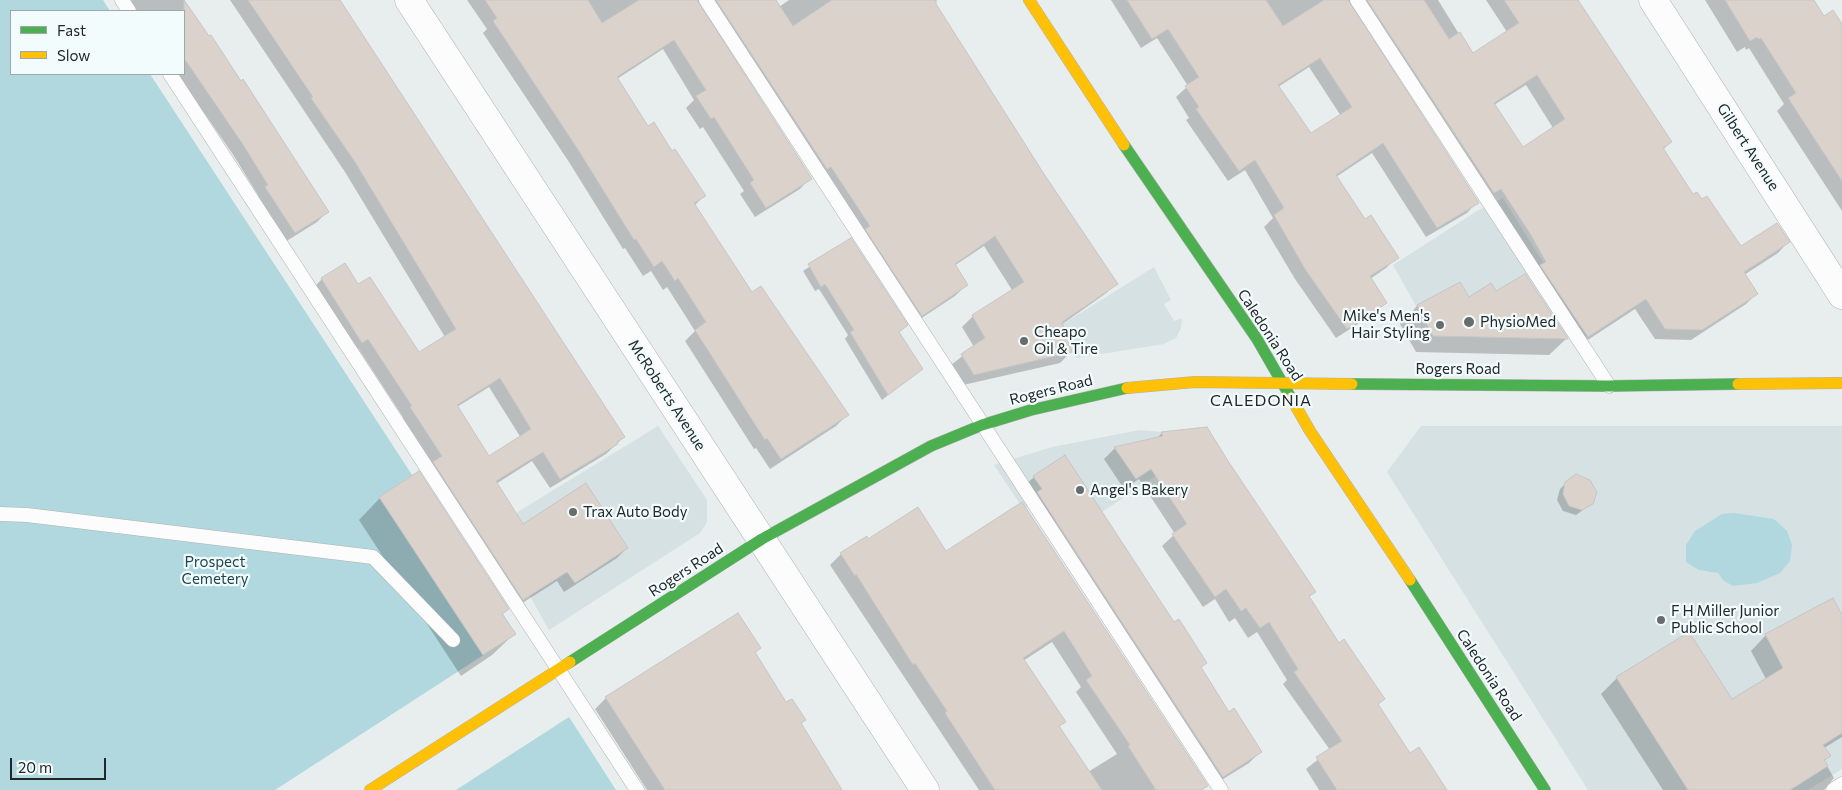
<!DOCTYPE html>
<html>
<head>
<meta charset="utf-8">
<style>
	body { margin:0 }
	#map { position:relative; width:1842px; height:790px; overflow:hidden; background:#e8eded; font-family:Commissioner,sans-serif }
	canvas { display:block }
	.legend { position:absolute; left:10px; top:10px; width:175px; height:65px; box-sizing:border-box; background:#f2fcfd; border:1px solid #9fa7a8; margin:0; padding:6px 9px; list-style:none; font-size:15px; color:#232728 }
	.legend li { display:flex; align-items:center; gap:10px; height:25px }
	.legend b { width:25px; border:1px solid #9fa7a8 }
	.scale { position:absolute; left:10px; top:758px; width:96px; height:22px; box-sizing:border-box; border:2px solid #232728; border-top:0; padding-left:6px; font-size:15px; line-height:18px; white-space:nowrap; color:#232728; -webkit-text-stroke:4px #f2fcfd; paint-order:stroke }
</style>
</head>
<body>
<div id="map">
<canvas width="1842" height="790"></canvas>
<ul class="legend">
<li><b style="height:6px;background:#4caf50"></b>Fast</li>
<li><b style="height:6px;background:#ffc107"></b>Slow</li>
</ul>
<div class="scale">20 m</div>
</div>
<script>
const context = document.querySelector('canvas').getContext('2d');
context.lineJoin = 'round';
function paint(path, color) { context.fillStyle = color; context.fill(path, 'evenodd'); }
const shape = rows => new Path2D(rows.map(r => 'M' + r).join(''));
function strokePath(path, color, width, dash) { context.strokeStyle = color; context.lineWidth = width; context.lineCap = dash ? 'butt' : 'round'; context.setLineDash(dash || []); context.stroke(path); }
function drawText(font, color, halo, rows, align = 'center') {
  context.font = font + ' Commissioner,sans-serif'; context.lineWidth = 4.5; context.setLineDash([]); context.textBaseline = 'middle'; context.strokeStyle = halo; context.fillStyle = color; for (const [text, x, y, turn = 0] of rows) {
    context.save(); context.translate(x, y); context.rotate((+turn || 0) * Math.PI / 180); context.textAlign = isNaN(turn) ? turn : align; if (halo) context.strokeText(text, 0, 0); context.fillText(text, 0, 0); context.restore();
  }
}
const built = shape([
	[1503,198,1589,336,1558,338,1433,336,1393,265,1477,211],
	[1154,267,1171,300,1164,304,1174,321,1182,318,1181,328,1176,338,1164,344,1076,358,1072,352,974,375,961,354,1008,323,1063,324],
	[658,426,707,500,707,522,700,533,549,630,530,596,495,542,485,532],
	[1421,426,1842,426,1842,769,1808,790,1588,790,1387,472],
	[1140,430,1161,432,1173,464,1074,531,1020,504,994,465,1052,447]
]);
const green = shape([
	[0,0,103,0,110,11,11,11,11,74,150,74,516,634,275,790,0,790],
	[1734,513,1774,519,1787,531,1792,545,1790,561,1780,573,1757,583,1733,586,1723,580,1718,573,1699,570,1686,562,1686,545,1695,531,1722,514],
	[569,717,616,790,456,790]
]);
const shadow = shape([
	[127,0,184,0,327,212,317,222,285,242,256,198,258,195,232,153,177,74,184,74,184,11,135,11],
	[230,0,339,0,624,437,606,454,550,488,532,461,496,484,523,525,627,548,617,558,564,592,557,581,513,609,401,418,403,417,358,348,351,352,312,289,322,279,358,286,418,354,445,337,345,172],
	[489,387,521,438,489,458,457,407],
	[467,0,770,0,776,9,789,0,930,0,1116,284,1105,294,1061,325,1071,352,1060,363,963,385,951,365,974,347,962,327,973,316,1012,290,984,246,954,266,966,285,955,296,911,325,703,6,697,1,810,178,800,189,755,217,740,194,744,191,703,127,700,129,686,108,694,100,663,49,617,79,647,127,671,153,704,196,694,206,751,294,847,415,836,426,770,469,756,448,754,449,685,341,695,331,667,287,663,290,651,271,643,276,625,248,623,249,569,162,483,33,487,29],
	[1111,0,1438,0,1472,55,1507,32,1486,0,1571,0,1670,142,1663,150,1693,196,1740,248,1788,242,1778,253,1744,275,1756,294,1746,304,1691,340,1655,339,1635,309,1577,347,1354,5,1346,2,1477,202,1467,213,1426,237,1372,153,1336,177,1365,221,1397,257,1386,268,1370,279,1385,303,1375,313,1336,338,1295,279,1264,227,1273,218,1245,170,1228,181,1186,120,1189,118,1176,97,1188,86,1157,38,1141,48],
	[1309,67,1341,116,1310,135,1278,87],
	[1526,85,1553,128,1522,148,1494,105],
	[1705,0,1811,0,1823,18,1842,27,1842,211,1777,111,1784,104,1749,48,1746,50,1745,47,1737,52],
	[850,240,906,325,898,333,921,369,882,400,845,339,848,335,819,289,815,291,803,271],
	[1459,283,1468,298,1495,293,1566,339,1549,355,1416,352,1400,324,1417,306],
	[1162,433,1227,462,1315,592,1309,597,1339,645,1383,699,1378,705,1410,755,1419,749,1447,790,1319,790,1306,769,1330,750,1283,684,1287,680,1257,632,1248,638,1235,618,1229,622,1215,599,1203,607,1162,546,1175,534,1139,479,1124,489,1104,459,1115,448,1156,439],
	[1034,477,1173,624,1206,663,1200,668,1228,713,1260,752,1249,763,1212,786,1023,487],
	[1566,483,1592,503,1576,515,1563,511,1557,500,1560,489],
	[380,498,507,609,501,615,514,634,492,655,461,676,359,520],
	[1022,503,1206,786,1202,790,979,790,830,565,841,554,868,541,945,553],
	[1052,642,1081,687,1076,692,1117,754,1088,772,1058,727,1065,721,1023,661],
	[1842,618,1842,737,1824,748,1829,756,1824,761,1834,778,1824,790,1663,790,1601,694,1617,678,1688,633,1731,701,1766,679,1751,651,1766,635],
	[760,648,754,654,840,790,647,790,595,709,606,698]
]);
const building = shape([
	[184,0,209,36,211,35,241,81,243,79,329,212,295,233,265,187,268,185,242,143,184,58,184,0],
	[248,0,340,0,625,437,617,442,618,444,560,479,543,452,496,481,523,524,586,483,628,548,575,583,567,572,523,600,433,462,442,456,410,407,412,406,368,339,362,343,321,278,345,263,358,284,370,277,419,352,456,329,355,162,311,98,313,97,248,0],
	[500,378,531,429,489,456,457,405,500,378],
	[485,0,588,0,602,23,639,0,697,0,812,179,766,208,750,183,754,180,714,117,711,119,696,96,706,90,674,40,617,77,648,126,654,122,672,151,675,149,706,196,694,203,752,292,761,286,849,415,781,459,767,438,765,440,695,330,706,322,678,278,675,281,662,261,654,267,636,239,634,240,579,151,493,21,497,18,485,0],
	[716,0,776,0,793,26,832,0,936,0,936,4,1044,174,1118,284,1062,322,1072,352,974,375,961,354,985,338,972,315,1024,282,995,236,955,264,968,285,922,316,865,229,870,226,831,167,827,169,716,0],
	[1127,0,1266,0,1283,26,1324,0,1348,0,1479,203,1437,228,1383,143,1336,175,1365,219,1371,215,1399,258,1370,276,1387,303,1347,329,1305,269,1274,215,1284,208,1255,160,1239,171,1196,109,1199,107,1185,86,1199,77,1168,29,1152,39,1127,0],
	[1320,58,1352,107,1311,133,1278,85,1320,58],
	[1367,0,1424,0,1449,39,1460,32,1473,53,1519,23,1504,0,1578,0,1672,142,1663,148,1693,194,1697,192,1702,199,1707,196,1741,246,1777,223,1790,242,1744,272,1758,294,1702,330,1665,329,1646,299,1588,337,1540,265,1546,262,1531,235,1501,189,1494,193,1367,0],
	[1537,75,1565,119,1523,147,1494,103,1537,75],
	[1725,0,1814,0,1824,16,1833,10,1842,24,1842,181,1788,98,1796,93,1761,38,1758,39,1757,37,1750,41,1725,0],
	[851,238,908,325,899,332,923,369,888,395,850,332,854,330,825,284,821,287,808,264,851,238],
	[1525,274,1568,339,1433,336,1417,305,1460,282,1469,297,1491,283,1496,291,1525,274],
	[1207,427,1228,461,1316,592,1309,596,1339,643,1344,639,1385,699,1378,704,1410,753,1419,747,1447,790,1337,790,1316,757,1342,741,1294,672,1298,669,1269,622,1260,628,1246,608,1241,611,1226,589,1215,597,1172,534,1187,524,1151,469,1136,479,1114,447,1163,436,1161,432,1207,427],
	[1065,455,1174,622,1179,619,1207,663,1201,667,1229,712,1234,708,1236,711,1262,752,1223,777,1037,492,1042,489,1033,476,1065,455],
	[419,471,509,609,502,614,516,634,483,655,379,497,419,471],
	[1576,474,1590,480,1597,492,1593,504,1582,510,1569,506,1563,494,1565,482,1576,474],
	[1022,502,1208,786,1201,790,1156,790,1128,746,1130,745,1086,680,1092,676,1064,631,1023,658,1066,722,1059,726,1102,790,995,790,945,713,947,711,915,663,913,665,856,574,855,576,840,553,867,536,868,539,918,507,946,551,1022,502],
	[1833,598,1842,615,1842,733,1823,745,1831,756,1824,760,1828,766,1790,790,1688,790,1616,677,1689,632,1732,699,1783,668,1765,634,1833,598],
	[738,613,761,648,755,652,786,702,792,699,806,720,801,723,842,790,665,790,605,697,738,613]
]);
const lane = shape([
	[122,0,129,11],
	[706,0,1221,790],
	[1357,0,1609,386],
	[170,74,637,790],
	[0,514,27,515,373,557,453,640],
	[1833,790,1842,784]
]);
const street = shape([
	[409,0,925,790],
	[1653,0,1842,295]
]);
const fast = shape([
	[1124,145,1257,339,1291,398],
	[1352,384,1609,386,1738,384],
	[1410,580,1545,790],
	[570,662,762,539,931,446,982,425,1031,410,1127,388]
]);
const slow = shape([
	[1029,0,1124,145],
	[1738,384,1842,383],
	[1127,388,1195,382,1352,384],
	[1291,398,1310,431,1410,580],
	[370,790,570,662]
]);
const markers = [
	[1469,322,6,"#686c6d"],
	[1440,325,5,"#686c6d"],
	[1024,341,5,"#686c6d"],
	[1080,490,5,"#686c6d"],
	[573,512,5,"#686c6d"],
	[1661,620,5,"#686c6d"]
];
const streetNames = [
	["Gilbert Avenue",1748,147,57],
	["Caledonia Road",1270,335,57],
	["Rogers Road",1458,369],
	["Rogers Road",1051,390,-14],
	["McRoberts Avenue",667,395,57],
	["Rogers Road",686,570,-33],
	["Caledonia Road",1489,675,57]
];
const poiNames = [
	["Mike's Men's",1430,316,"right"],
	["Hair Styling",1430,333,"right"],
	["PhysioMed",1480,322],
	["Cheapo",1034,332],
	["Oil & Tire",1034,349],
	["Angel's Bakery",1090,490],
	["Trax Auto Body",583,512],
	["F H Miller Junior",1671,611],
	["Public School",1671,628]
];
const parkNames = [
	["Prospect",215,562],
	["Cemetery",215,579]
];
const neighbourhoodNames = [
	["CALEDONIA",1261,401]
];
paint(built, '#d5e1e3');
paint(green, '#b0d8de');
paint(shadow, '#0003');
paint(building, '#dbd2cc');
strokePath(building, '#c6c6c6', 1);
strokePath(lane, '#aeb2b2', 15);
strokePath(street, '#aeb2b2', 29);
strokePath(fast, '#aeb2b2', 12);
strokePath(slow, '#aeb2b2', 12);
strokePath(lane, '#fcfcfc', 14);
strokePath(street, '#fcfcfc', 28);
strokePath(fast, '#4caf50', 11);
strokePath(slow, '#ffc107', 11);
for (const [x, y, r, color] of markers) { const dot = new Path2D(); dot.arc(x, y, r, 0, 2 * Math.PI); context.fillStyle = color; context.fill(dot); strokePath(dot, '#f2fcfd', 2); }
drawText('15px', '#232728', '#f2fcfd', streetNames);
drawText('15px', '#232728', '#f2fcfd', poiNames, 'left');
drawText('15px', '#20464b', '#f2fcfd', parkNames);
context.letterSpacing = '1px';
drawText('16px', '#232728', '#f2fcfd', neighbourhoodNames);
context.letterSpacing = '0px';
</script>
</body>
</html>
